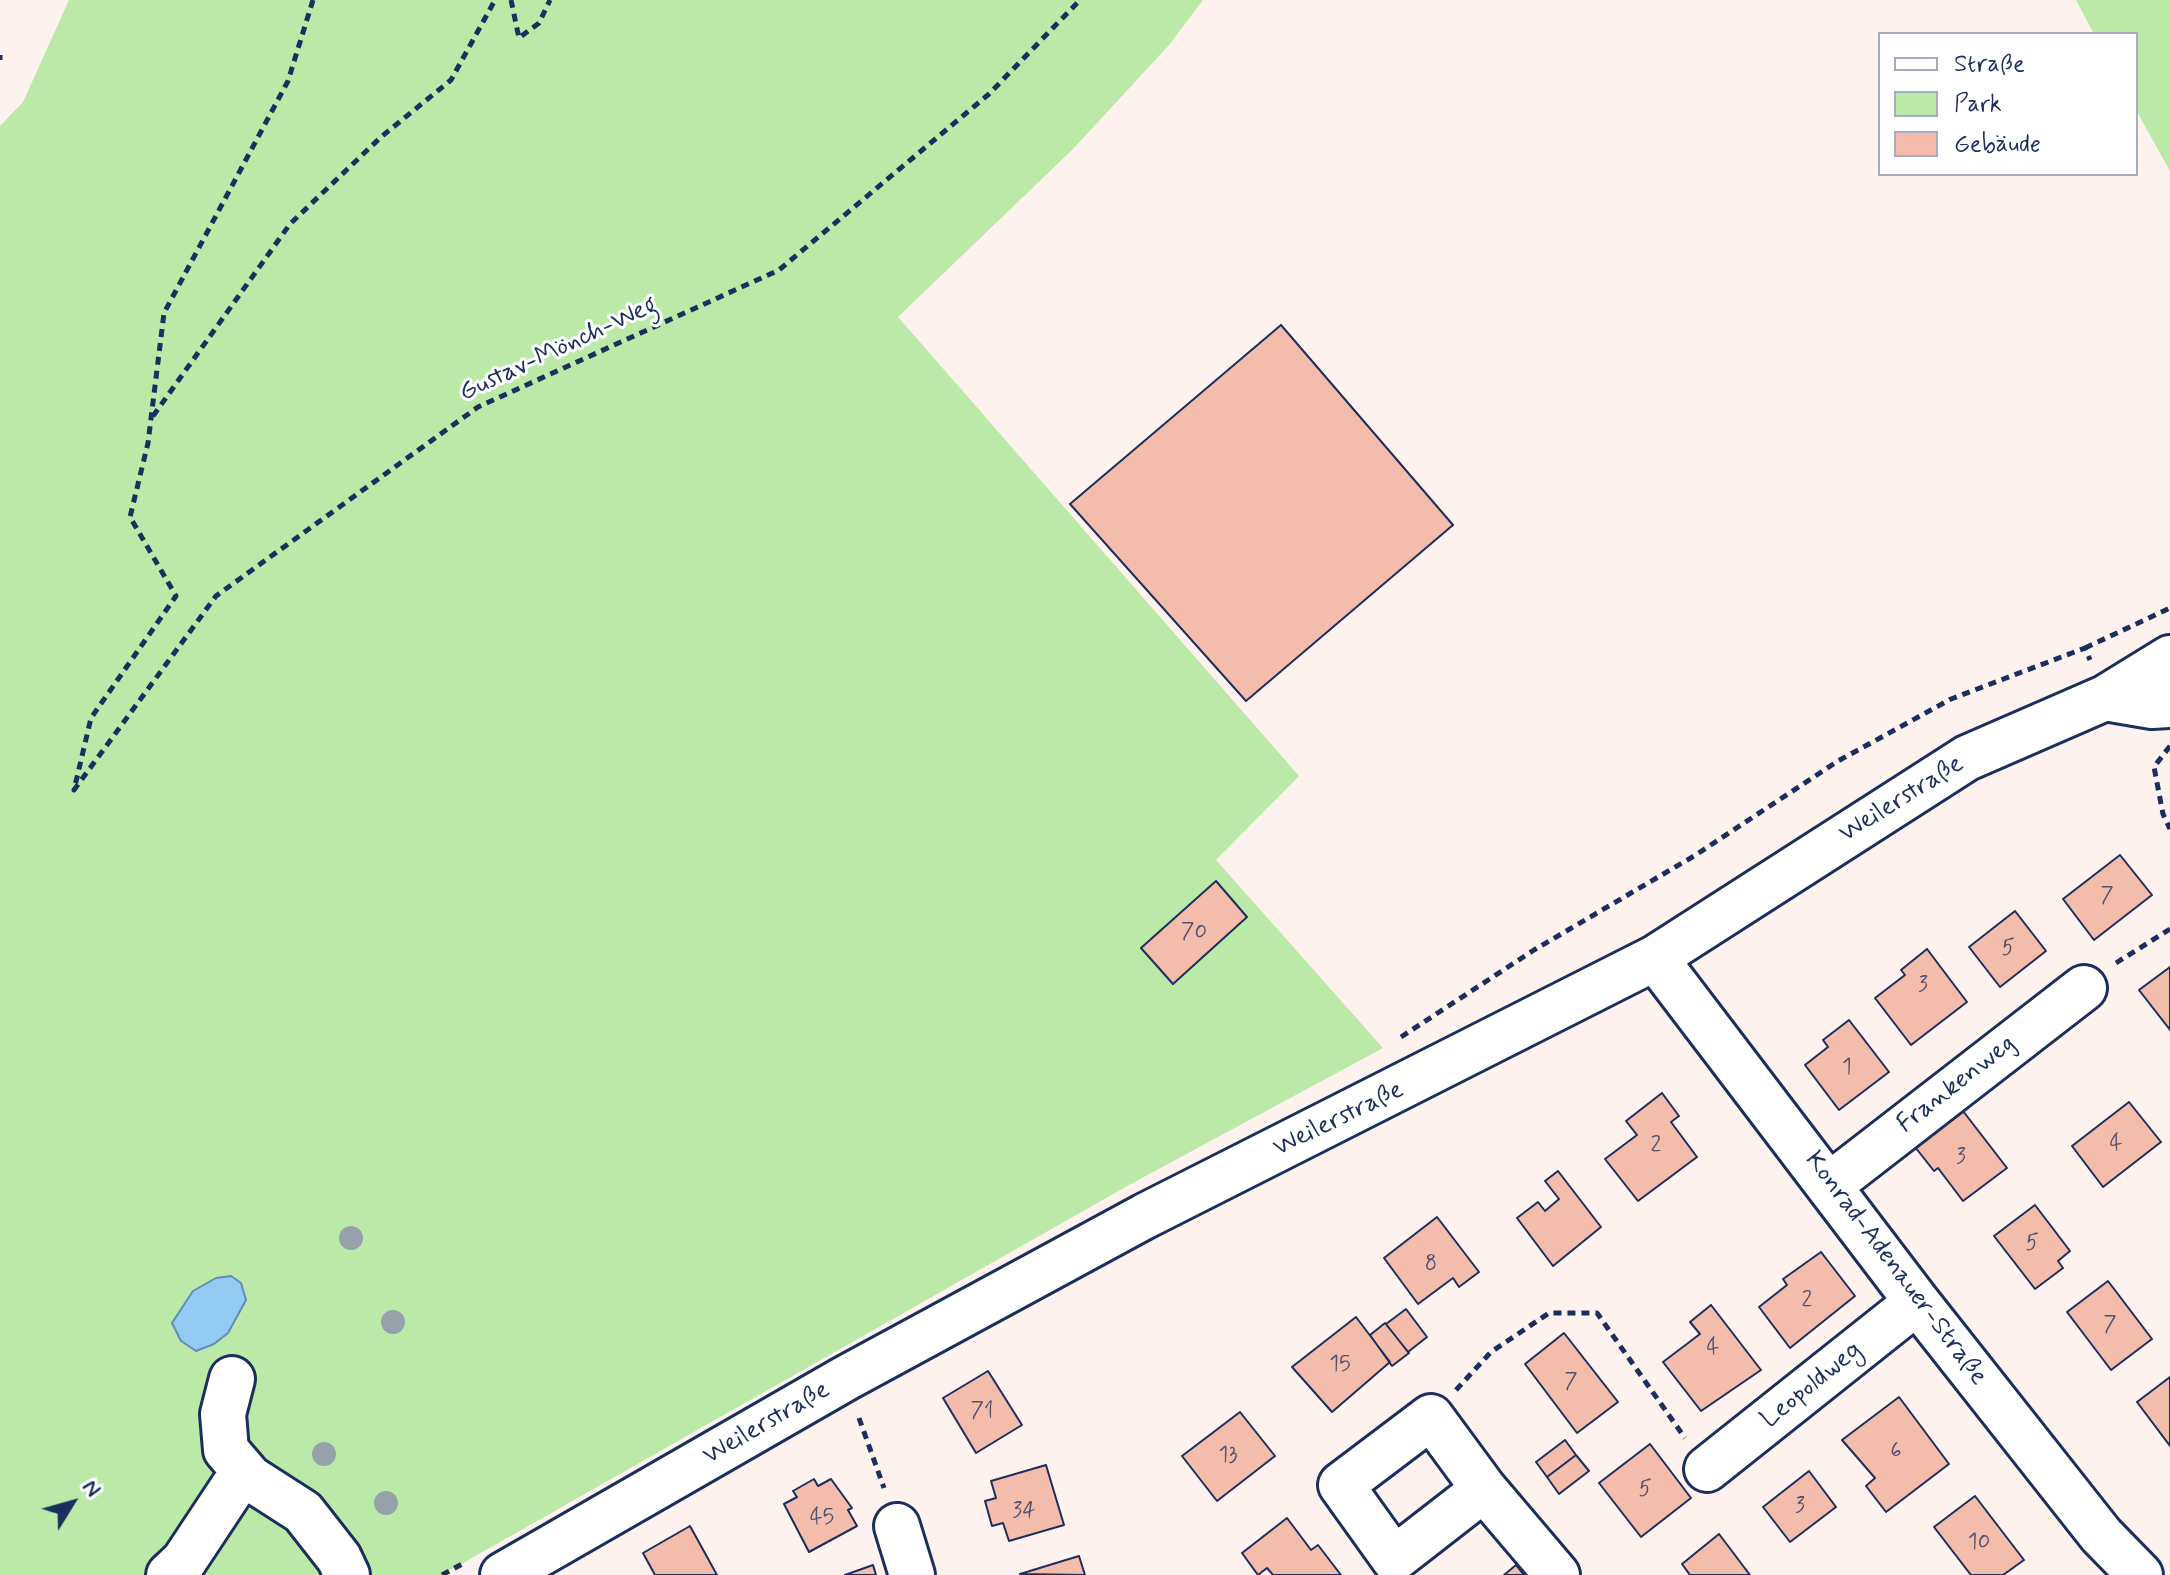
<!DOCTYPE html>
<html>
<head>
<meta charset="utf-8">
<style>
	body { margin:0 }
	#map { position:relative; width:2170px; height:1575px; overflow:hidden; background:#fdf2ee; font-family:Mynerve,sans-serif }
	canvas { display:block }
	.legend { position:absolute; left:1878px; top:32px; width:260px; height:144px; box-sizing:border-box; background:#fff; border:2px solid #a4acbf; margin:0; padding:10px 14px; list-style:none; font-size:24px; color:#1b2f5e }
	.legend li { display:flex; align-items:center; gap:16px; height:40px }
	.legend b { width:40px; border:2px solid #a4acbf }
	.north { position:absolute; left:32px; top:1463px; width:80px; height:80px; -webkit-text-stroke:6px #fff; paint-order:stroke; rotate:53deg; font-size:22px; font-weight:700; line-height:32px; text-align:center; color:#1b2f5e }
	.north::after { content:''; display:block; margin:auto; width:28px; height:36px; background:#1b2f5e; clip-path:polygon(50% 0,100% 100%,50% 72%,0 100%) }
</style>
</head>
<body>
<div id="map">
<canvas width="2170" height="1575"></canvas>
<ul class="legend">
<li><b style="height:10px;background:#fff"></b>Straße</li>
<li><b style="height:22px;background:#bbe9a8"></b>Park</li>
<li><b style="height:22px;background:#f4bcaa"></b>Gebäude</li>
</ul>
<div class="north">N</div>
</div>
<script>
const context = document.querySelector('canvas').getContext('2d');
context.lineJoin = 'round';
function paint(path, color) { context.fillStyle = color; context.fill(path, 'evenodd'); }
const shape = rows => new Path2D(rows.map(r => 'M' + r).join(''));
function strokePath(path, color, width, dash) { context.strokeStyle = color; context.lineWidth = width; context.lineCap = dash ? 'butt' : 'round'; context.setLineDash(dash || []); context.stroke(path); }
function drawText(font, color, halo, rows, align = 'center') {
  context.font = font + ' Mynerve,sans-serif'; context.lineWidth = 6; context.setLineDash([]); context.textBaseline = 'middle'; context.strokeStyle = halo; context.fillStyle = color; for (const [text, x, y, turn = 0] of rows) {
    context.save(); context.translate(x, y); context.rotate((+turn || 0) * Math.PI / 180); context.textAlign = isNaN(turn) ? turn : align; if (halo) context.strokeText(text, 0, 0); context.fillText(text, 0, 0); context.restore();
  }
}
const green = shape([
	[69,0,1203,0,1169,45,1073,149,898,317,1299,776,1216,860,1383,1048,1129,1185,442,1575,0,1575,0,126,23,102],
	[2076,0,2170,0,2170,171,2136,110,2136,34,2094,34]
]);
const water = shape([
	[231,1276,241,1283,246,1300,228,1333,214,1344,196,1351,181,1341,172,1323,193,1291,216,1278,231,1276]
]);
const building = shape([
	[1281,325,1453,525,1246,701,1070,504,1281,325],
	[2120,855,2152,895,2094,940,2063,899,2120,855],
	[1216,881,1247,917,1173,984,1141,948,1216,881],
	[2015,911,2046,951,2000,987,1969,947,2015,911],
	[1927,949,1967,1002,1911,1045,1875,998,1905,975,1901,970,1927,949],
	[2170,967,2170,1030,2139,990,2170,967],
	[1849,1020,1889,1072,1839,1110,1805,1065,1828,1047,1823,1040,1849,1020],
	[1662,1093,1679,1116,1671,1122,1697,1157,1638,1201,1605,1159,1637,1135,1626,1121,1662,1093],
	[2129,1102,2161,1142,2103,1187,2072,1146,2129,1102],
	[1963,1111,2007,1168,1963,1201,1938,1168,1934,1171,1915,1147,1963,1111],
	[1558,1171,1601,1227,1553,1266,1517,1218,1538,1202,1545,1211,1559,1199,1545,1181,1558,1171],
	[2035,1205,2070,1251,2058,1261,2063,1268,2035,1289,1994,1236,2035,1205],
	[1437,1217,1479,1272,1459,1287,1453,1278,1418,1304,1384,1258,1437,1217],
	[1821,1252,1855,1296,1790,1348,1759,1307,1787,1285,1783,1279,1821,1252],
	[2108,1281,2152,1339,2111,1370,2067,1312,2108,1281],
	[1711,1305,1761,1370,1701,1411,1663,1362,1700,1334,1690,1322,1711,1305],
	[1406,1309,1427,1337,1408,1352,1386,1324,1406,1309],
	[1356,1317,1390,1362,1332,1412,1292,1367,1356,1317],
	[1385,1323,1409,1353,1392,1366,1370,1335,1385,1323],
	[1564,1333,1618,1402,1577,1433,1525,1364,1564,1333],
	[988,1371,1022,1425,976,1453,943,1398,988,1371],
	[2170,1377,2170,1446,2137,1402,2170,1377],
	[1899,1397,1949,1464,1886,1512,1866,1486,1875,1478,1842,1440,1899,1397],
	[1240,1412,1275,1456,1217,1501,1182,1456,1240,1412],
	[1565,1440,1576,1455,1547,1477,1536,1462,1565,1440],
	[1650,1444,1691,1498,1641,1537,1599,1483,1650,1444],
	[1576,1455,1589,1471,1559,1494,1547,1477,1576,1455],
	[1046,1465,1064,1525,1009,1541,1003,1523,992,1526,985,1501,996,1498,991,1481,1046,1465],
	[1809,1471,1836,1507,1790,1542,1763,1507,1809,1471],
	[814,1479,818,1486,831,1479,852,1508,848,1510,857,1526,809,1552,784,1504,797,1497,793,1491,814,1479],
	[1975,1496,2024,1560,2003,1575,1971,1575,1934,1527,1975,1496],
	[1287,1518,1311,1550,1318,1545,1341,1575,1273,1575,1267,1568,1258,1575,1242,1553,1287,1518],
	[690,1526,717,1575,655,1575,643,1553,690,1526],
	[1719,1534,1750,1575,1690,1575,1682,1564,1719,1534],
	[1079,1556,1085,1575,1020,1574,1079,1556],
	[873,1565,876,1575,845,1575,873,1565],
	[1516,1565,1524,1575,1504,1575,1516,1565]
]);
const path = shape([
	[313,0,288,81,164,313,148,443,130,517,176,596,91,718,74,790,216,596,478,407,779,270,989,94,1080,0],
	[511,0,519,38,539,23,550,0],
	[0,55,0,60],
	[153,416,290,224,381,137,451,80,495,0],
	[2085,648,2170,608],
	[2170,746,2154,767,2163,814,2170,829],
	[2116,963,2170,929],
	[1401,1037,1534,950,1694,856,1838,761,1951,699,2085,648,2090,660],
	[1456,1390,1491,1352,1549,1313,1597,1313,1685,1438],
	[859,1418,884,1488],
	[442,1575,464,1563]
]);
const minor = shape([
	[2105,698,2152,706,2170,705],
	[1655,958,1917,1302,2101,1535,2140,1575],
	[1831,1184,2084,988],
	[232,1379,223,1414,226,1450,250,1478,303,1512,339,1558,347,1575],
	[1707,1469,1917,1302],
	[1484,1489,1394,1559,1341,1485,1431,1417,1484,1489,1557,1575],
	[897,1526,912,1575],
	[169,1575,184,1561,233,1487,250,1478],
	[503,1575,846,1378,1145,1216,1655,958,1967,758,2105,698,2170,658]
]);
const trees = [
	[351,1238],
	[393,1322],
	[324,1454],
	[386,1503]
];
const numberNames = [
	["7",2107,897],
	["70",1194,933],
	["5",2008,949],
	["3",1923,986],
	["1",1847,1068],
	["4",2116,1144],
	["2",1656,1146],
	["3",1961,1158],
	["5",2032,1244],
	["8",1431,1265],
	["2",1807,1301],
	["7",2110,1326],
	["4",1713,1348],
	["15",1340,1365],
	["7",1571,1383],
	["71",982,1412],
	["6",1896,1452],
	["13",1228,1456],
	["5",1645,1490],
	["3",1800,1507],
	["34",1024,1512],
	["45",822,1518],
	["10",1979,1543]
];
const streetNames = [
	["Gustav-Mönch-Weg",559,350,-25],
	["Weilerstraße",1902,800,-32],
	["Frankenweg",1957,1085,-38],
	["Weilerstraße",1339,1120,-26],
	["Konrad-Adenauer-Straße",1895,1269,53],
	["Leopoldweg",1812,1386,-39],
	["Weilerstraße",767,1424,-30]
];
paint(green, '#bbe9a8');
paint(water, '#93cbf2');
strokePath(water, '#638db7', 2);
paint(building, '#f4bcaa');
strokePath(building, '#1b2f5e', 2);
strokePath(minor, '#1b2f5e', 50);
strokePath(path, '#1b2f5e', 5, [8, 6]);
strokePath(minor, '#fff', 44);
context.fillStyle = '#97a1a9';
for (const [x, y] of trees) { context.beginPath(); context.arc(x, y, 12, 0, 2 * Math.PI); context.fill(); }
drawText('22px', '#515271', null, numberNames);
drawText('26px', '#1b2f5e', '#fff', streetNames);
</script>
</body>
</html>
